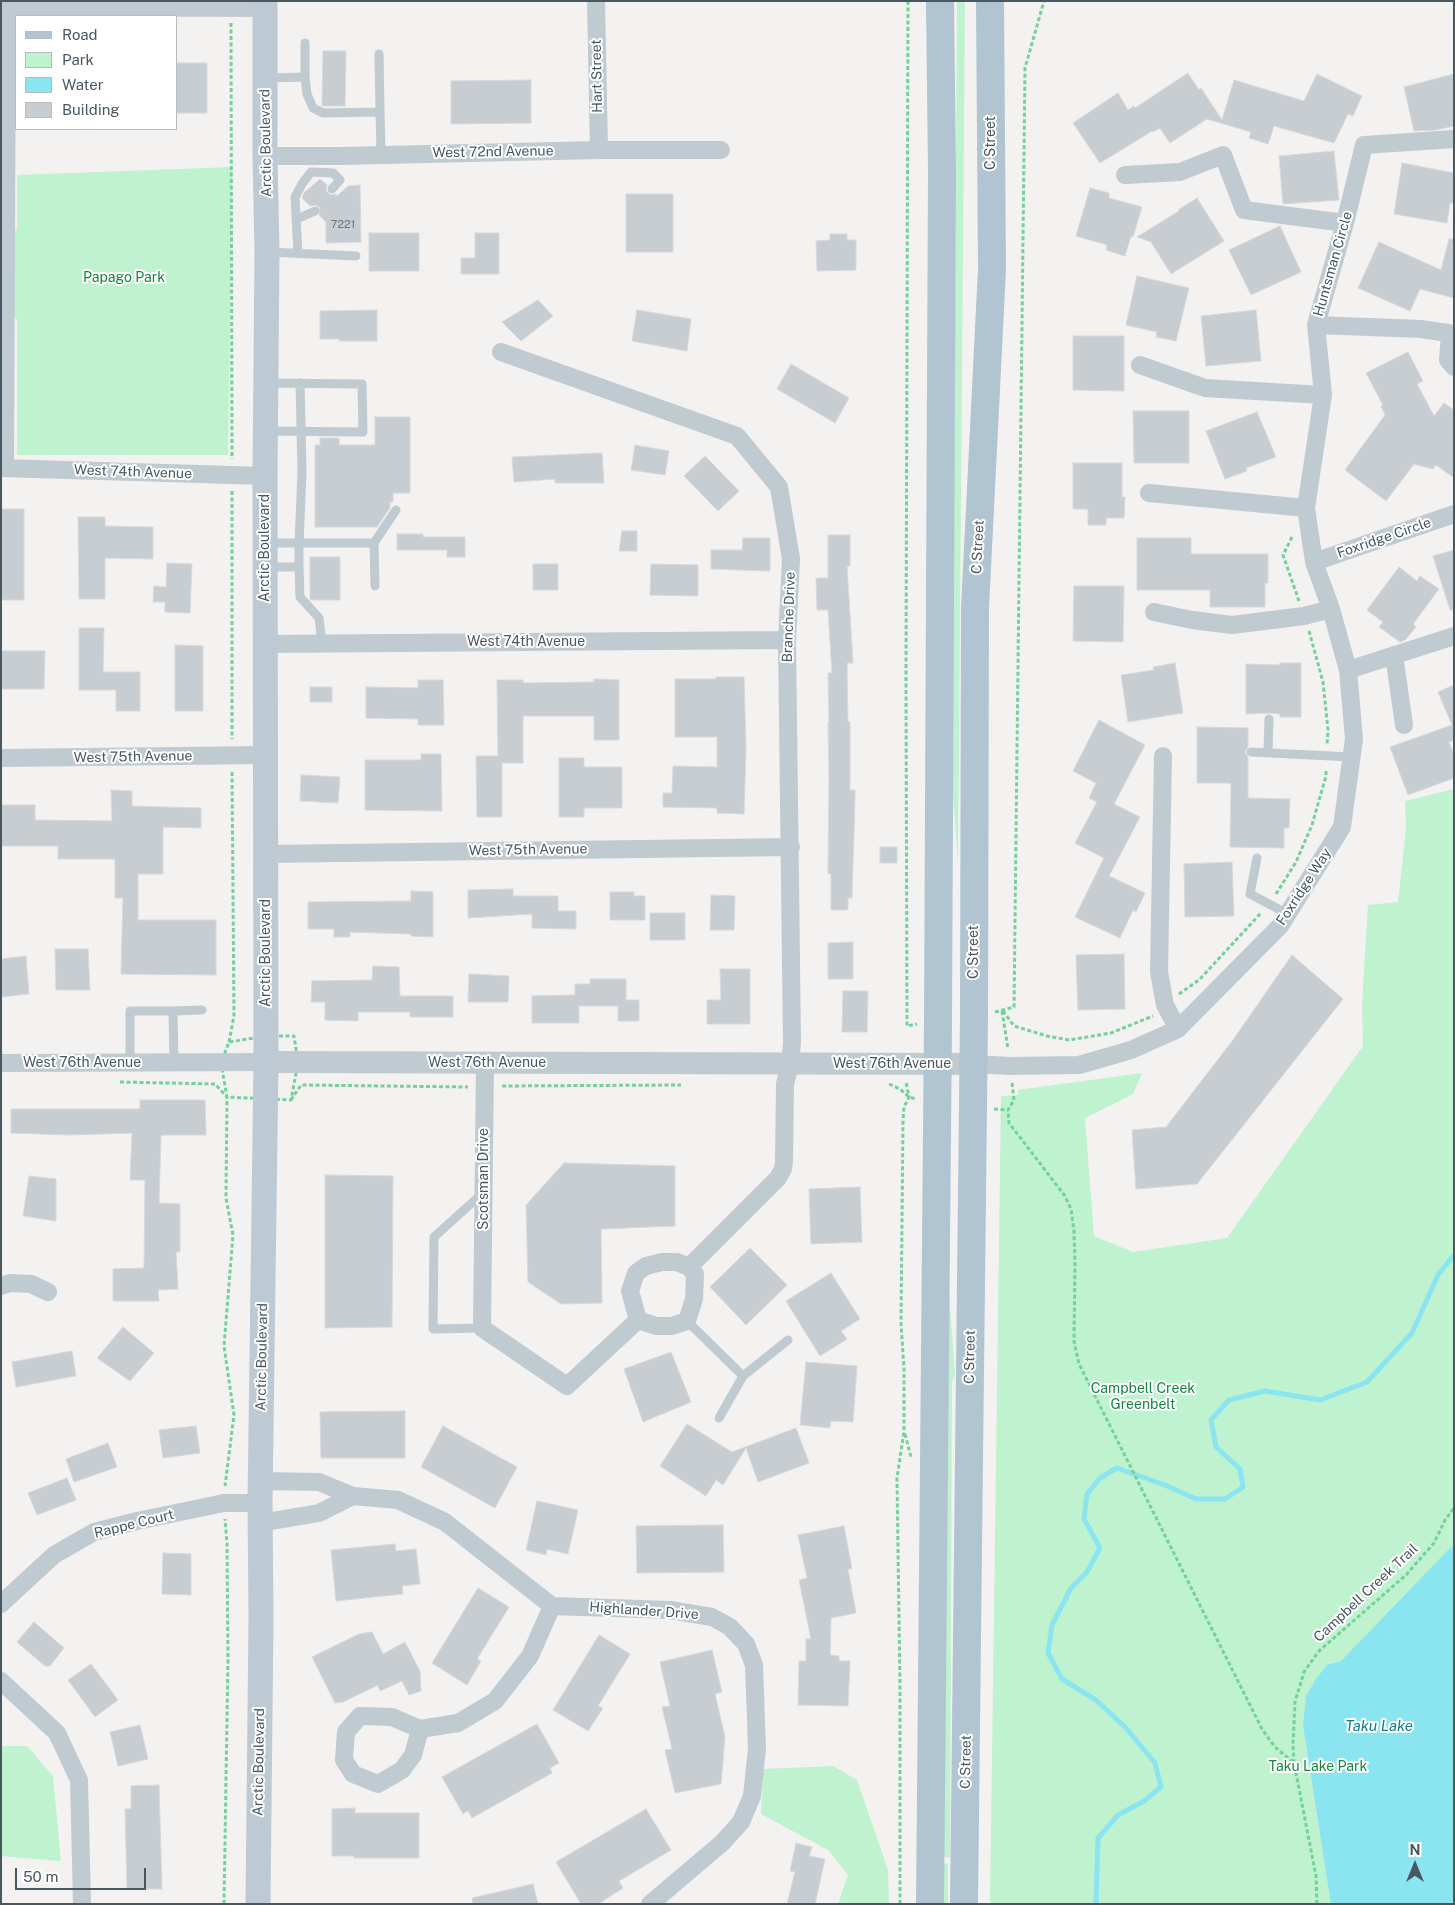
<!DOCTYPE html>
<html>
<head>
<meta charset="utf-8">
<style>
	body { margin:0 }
	#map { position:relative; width:1455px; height:1905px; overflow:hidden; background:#f4f1f1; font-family:"Public Sans",sans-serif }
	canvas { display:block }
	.frame { position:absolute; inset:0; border:2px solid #485760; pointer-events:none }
	.legend { position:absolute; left:15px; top:15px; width:162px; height:115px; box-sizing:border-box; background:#fff; border:1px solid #b6bcbf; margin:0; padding:6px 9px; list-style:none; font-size:15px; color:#485760 }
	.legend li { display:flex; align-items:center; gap:10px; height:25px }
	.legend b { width:25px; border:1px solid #b6bcbf }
	.north { position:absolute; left:1390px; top:1840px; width:50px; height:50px; -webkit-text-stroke:4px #fff; paint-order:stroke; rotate:0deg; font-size:14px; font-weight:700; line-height:20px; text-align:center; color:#485760 }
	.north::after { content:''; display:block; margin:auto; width:18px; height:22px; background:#485760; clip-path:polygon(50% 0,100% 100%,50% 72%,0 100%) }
	.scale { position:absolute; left:15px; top:1868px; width:131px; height:22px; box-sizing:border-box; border:2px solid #485760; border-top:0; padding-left:6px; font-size:15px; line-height:18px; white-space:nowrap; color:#485760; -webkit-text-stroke:4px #fff; paint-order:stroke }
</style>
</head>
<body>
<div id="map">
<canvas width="1455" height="1905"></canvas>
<div class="frame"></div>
<ul class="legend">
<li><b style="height:6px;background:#b0c4d1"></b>Road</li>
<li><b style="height:14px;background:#bff2ce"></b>Park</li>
<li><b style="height:14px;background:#8be5f0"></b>Water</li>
<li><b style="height:14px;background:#c8cdd1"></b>Building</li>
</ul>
<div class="north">N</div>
<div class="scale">50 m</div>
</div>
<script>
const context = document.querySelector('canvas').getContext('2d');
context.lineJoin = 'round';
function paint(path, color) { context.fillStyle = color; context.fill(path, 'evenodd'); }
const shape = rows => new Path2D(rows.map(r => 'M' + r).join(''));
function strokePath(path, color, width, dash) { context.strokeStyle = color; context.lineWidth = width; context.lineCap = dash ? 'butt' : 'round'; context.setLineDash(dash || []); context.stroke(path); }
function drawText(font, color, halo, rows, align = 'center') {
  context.font = font + ' "Public Sans",sans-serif'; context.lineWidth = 4; context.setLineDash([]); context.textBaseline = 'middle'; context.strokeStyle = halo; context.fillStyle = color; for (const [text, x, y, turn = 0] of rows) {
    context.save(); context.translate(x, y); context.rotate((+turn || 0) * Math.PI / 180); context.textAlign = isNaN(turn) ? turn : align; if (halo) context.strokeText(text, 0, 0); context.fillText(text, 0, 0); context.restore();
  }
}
const green = shape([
	[957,1,965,1,958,862,952,782],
	[232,167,228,455,17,455,17,319,14,318,13,233,17,229,17,175],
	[1454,789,1454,1904,990,1904,1001,1096,1018,1095,1018,1090,1142,1073,1133,1094,1085,1118,1094,1236,1133,1252,1227,1238,1363,1046,1362,1004,1368,905,1398,902,1406,829,1405,801],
	[948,1278,955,1375,952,1381,950,1857,947,1858,943,1855],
	[1,1746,27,1746,53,1776,61,1861,1,1856],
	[833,1766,857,1780,888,1870,889,1904,838,1904,848,1875,828,1850,761,1814,763,1769],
	[946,1863,948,1865,948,1904,943,1904,943,1865]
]);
const water = shape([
	[1454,1544,1454,1904,1331,1904,1303,1725,1306,1696,1316,1679,1327,1665,1341,1661]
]);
const stream = shape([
	[1096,1904,1098,1838,1118,1815,1144,1801,1161,1787,1155,1763,1126,1728,1096,1700,1062,1679,1048,1653,1052,1625,1071,1588,1087,1572,1100,1548,1084,1519,1087,1494,1100,1478,1117,1468,1165,1485,1196,1499,1225,1499,1243,1487,1240,1469,1216,1447,1211,1420,1229,1400,1265,1391,1320,1400,1367,1382,1412,1333,1438,1275,1454,1255]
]);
const building = shape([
	[323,51,346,51,345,106,322,106,323,51],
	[176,63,207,63,207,113,176,113,176,63],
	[1188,73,1199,90,1201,88,1222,120,1234,80,1304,101,1317,74,1362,96,1353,116,1348,114,1334,143,1274,126,1268,144,1249,138,1251,132,1207,119,1170,143,1160,128,1153,132,1152,131,1100,163,1073,123,1118,93,1128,110,1134,106,1135,108,1188,73],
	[1454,74,1454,126,1436,130,1414,131,1404,87,1454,74],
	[531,80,531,123,451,124,451,81,531,80],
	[1334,151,1339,200,1283,204,1279,156,1334,151],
	[1402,163,1454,173,1454,203,1450,203,1447,223,1394,214,1402,163],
	[320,179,327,185,326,191,331,195,336,194,337,196,348,186,360,185,361,242,326,243,326,222,319,215,320,208,316,205,310,206,302,198,304,193,320,179],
	[1090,188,1109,193,1109,198,1142,207,1133,237,1131,236,1125,256,1106,250,1107,245,1076,236,1090,188],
	[626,194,673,194,673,252,626,252,626,194],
	[1197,198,1224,241,1171,274,1151,242,1137,237,1179,211,1178,210,1197,198],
	[1280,226,1301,272,1251,295,1229,250,1280,226],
	[369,233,419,233,419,271,369,271,369,233],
	[475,233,499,233,499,274,461,274,461,258,475,258,475,233],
	[830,234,847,234,847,240,856,240,856,270,817,271,816,241,830,240,830,234],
	[1449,239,1454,239,1454,298,1420,289,1410,311,1358,288,1379,242,1441,270,1449,239],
	[1137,276,1189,288,1176,341,1156,337,1157,332,1126,325,1137,276],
	[538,300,553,316,521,341,502,322,538,300],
	[377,310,377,341,339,341,339,339,320,339,320,311,377,310],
	[637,310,691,319,687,351,632,341,637,310],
	[1256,310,1261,361,1206,366,1201,316,1256,310],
	[1073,336,1124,336,1124,391,1073,390,1073,336],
	[1408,352,1423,381,1417,384,1434,416,1444,403,1454,410,1454,478,1436,465,1433,469,1414,464,1386,501,1345,470,1385,415,1381,406,1383,405,1366,373,1408,352],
	[791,364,849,398,835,423,777,389,791,364],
	[1133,411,1189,411,1189,463,1134,463,1133,411],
	[1257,412,1276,457,1246,468,1247,471,1225,479,1206,431,1257,412],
	[375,417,410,417,410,493,393,493,393,502,390,502,390,508,377,527,315,527,315,445,320,445,320,438,339,438,339,445,375,445,375,417],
	[635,445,669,451,665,475,631,470,635,445],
	[602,453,604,483,555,483,555,479,514,482,512,457,602,453],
	[705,456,739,491,718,511,684,476,705,456],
	[1073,463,1122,463,1122,497,1125,497,1124,518,1106,518,1106,525,1088,525,1088,509,1073,509,1073,463],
	[1,509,24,509,24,600,1,600,1,509],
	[78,517,105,517,105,526,153,527,153,559,105,558,105,599,79,599,78,517],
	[622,531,637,531,637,551,619,551,622,531],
	[397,534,423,534,423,537,465,537,465,557,447,557,447,550,397,550,397,534],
	[828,535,850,535,850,566,847,566,853,663,847,663,848,722,850,722,850,790,855,790,855,797,852,898,848,898,848,910,831,910,831,874,828,873,829,777,828,723,829,723,828,673,832,673,828,610,817,610,816,578,828,578,828,535],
	[743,538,770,538,770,571,711,569,711,550,742,550,743,538],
	[1137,538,1191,538,1191,554,1268,554,1268,583,1265,583,1265,607,1210,607,1210,590,1137,590,1137,538],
	[1454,550,1454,610,1450,610,1433,556,1454,550],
	[310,557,340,557,340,600,311,600,310,598,310,557],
	[167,563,192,564,190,613,165,612,165,602,153,602,154,586,166,587,167,563],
	[533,564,558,564,558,590,533,590,533,564],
	[651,564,698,565,698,596,650,595,651,564],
	[1399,567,1417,581,1420,576,1439,589,1413,624,1416,627,1405,640,1400,642,1379,627,1383,622,1367,610,1399,567],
	[1074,586,1124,586,1123,642,1073,641,1074,586],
	[79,628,104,628,103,672,140,672,140,711,116,711,116,690,79,690,79,628],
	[175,645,203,646,203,711,175,711,175,645],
	[1,651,45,651,44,689,1,689,1,651],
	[1175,663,1183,713,1128,722,1121,675,1154,670,1153,667,1175,663],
	[1280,663,1301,663,1301,717,1280,717,1280,714,1270,713,1246,714,1246,664,1280,665,1280,663],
	[716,677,744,677,746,747,744,814,717,813,717,808,663,807,663,793,672,793,673,766,717,767,717,737,675,737,675,679,716,679,716,677],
	[594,679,619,680,619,740,594,740,594,716,523,716,523,763,502,763,502,817,477,817,476,756,498,756,497,680,523,680,523,683,594,682,594,679],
	[418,680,443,680,444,725,418,725,418,719,366,718,366,687,418,688,418,680],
	[1454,685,1454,740,1449,742,1454,755,1454,778,1408,795,1390,747,1452,725,1438,692,1454,685],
	[310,687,332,687,332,702,310,702,310,687],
	[1099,720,1145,745,1114,804,1140,817,1109,876,1145,893,1136,912,1133,910,1120,938,1075,917,1104,858,1075,843,1097,802,1089,798,1096,783,1073,771,1099,720],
	[1197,727,1248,728,1248,747,1245,752,1248,757,1248,798,1290,799,1289,828,1284,828,1284,848,1230,847,1231,783,1197,783,1197,727],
	[421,754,441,754,442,811,365,810,365,760,421,760,421,754],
	[559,758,584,758,584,767,622,767,622,808,584,808,584,817,559,817,559,758],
	[301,775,340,777,338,803,300,801,301,775],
	[111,790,132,791,132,806,201,808,201,828,163,827,163,874,138,874,138,920,216,920,216,975,121,974,123,898,115,898,115,859,58,859,58,846,1,846,1,805,35,805,35,820,112,821,111,790],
	[880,847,897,847,897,863,880,863,880,847],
	[1232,862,1234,916,1185,917,1184,864,1232,862],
	[513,889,513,896,558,896,558,911,576,911,576,929,532,928,532,914,468,918,468,890,513,889],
	[411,891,433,892,433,937,411,936,411,934,350,932,350,937,334,937,334,929,308,929,308,902,411,901,411,891],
	[610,892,634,892,634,896,645,896,645,920,610,920,610,892],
	[711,895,735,896,734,930,710,930,711,895],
	[650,913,685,913,685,940,650,940,650,913],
	[853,942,853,979,828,979,828,943,853,942],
	[55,949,88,949,90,990,56,990,55,949],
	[1124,954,1125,1009,1078,1010,1076,955,1124,954],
	[1292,955,1343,999,1197,1184,1136,1189,1132,1130,1166,1127,1233,1040,1292,955],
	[26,956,29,994,1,997,1,959,26,956],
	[373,966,399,967,400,996,453,996,453,1017,410,1017,410,1012,358,1012,358,1021,325,1020,325,1002,311,1002,312,981,372,980,373,966],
	[720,969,750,969,750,1024,707,1024,707,1000,721,1000,720,969],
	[469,974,509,976,508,1002,468,1002,469,974],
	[590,979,626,979,626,1000,639,1000,639,1021,618,1021,618,1006,579,1006,579,1023,532,1023,532,996,575,995,575,984,590,984,590,979],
	[843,991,868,991,867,1032,842,1032,843,991],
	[140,1100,205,1100,206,1135,161,1135,159,1203,180,1204,180,1252,176,1252,178,1289,158,1290,159,1301,113,1301,113,1269,144,1268,145,1180,130,1180,132,1133,69,1135,11,1133,11,1109,140,1109,140,1100],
	[564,1163,675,1166,675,1226,601,1229,602,1303,561,1304,528,1282,526,1205,564,1163],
	[325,1175,393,1176,392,1327,325,1328,325,1175],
	[29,1176,56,1179,56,1221,23,1216,29,1176],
	[860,1187,862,1242,811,1244,809,1189,860,1187],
	[750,1248,787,1285,746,1325,710,1287,750,1248],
	[831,1273,860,1319,841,1331,847,1339,820,1356,786,1301,831,1273],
	[123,1327,154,1353,130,1381,97,1358,123,1327],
	[72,1351,76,1376,16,1387,12,1362,72,1351],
	[671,1352,691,1402,643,1422,624,1369,671,1352],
	[806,1362,857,1366,853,1422,831,1421,830,1428,800,1425,806,1362],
	[405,1411,405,1458,321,1458,320,1412,405,1411],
	[687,1424,732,1452,796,1428,809,1463,758,1482,746,1448,723,1485,716,1480,706,1496,660,1466,687,1424],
	[196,1426,200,1453,163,1458,159,1430,196,1426],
	[443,1426,517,1467,495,1508,421,1467,443,1426],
	[108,1443,117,1467,74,1482,66,1459,108,1443],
	[67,1478,76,1500,37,1515,28,1493,67,1478],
	[537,1501,578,1510,568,1554,547,1549,546,1555,526,1550,537,1501],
	[723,1525,724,1572,637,1573,636,1526,723,1525],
	[844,1526,852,1569,848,1569,856,1613,831,1618,830,1655,839,1656,839,1661,850,1661,848,1706,798,1705,799,1661,806,1661,806,1639,811,1639,799,1580,807,1578,798,1535,844,1526],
	[395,1544,396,1551,416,1549,420,1584,402,1586,403,1594,336,1601,331,1550,395,1544],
	[163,1553,191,1554,191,1595,162,1594,163,1553],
	[478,1588,509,1607,477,1659,481,1661,467,1685,432,1663,478,1588],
	[34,1622,64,1648,50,1666,45,1666,17,1642,34,1622],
	[372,1632,383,1654,405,1642,420,1671,421,1691,409,1695,402,1681,380,1691,378,1685,343,1702,335,1703,312,1657,359,1634,372,1632],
	[599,1635,630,1654,598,1706,603,1708,588,1731,553,1710,599,1635],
	[712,1650,722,1692,715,1694,725,1737,721,1784,675,1793,665,1750,672,1749,662,1707,670,1706,660,1662,712,1650],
	[91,1664,118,1700,95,1717,68,1680,91,1664],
	[537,1724,559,1763,550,1768,552,1773,472,1818,468,1811,463,1814,442,1777,537,1724],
	[140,1725,148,1759,118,1766,110,1732,140,1725],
	[159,1785,162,1889,127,1889,125,1809,131,1809,131,1786,159,1785],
	[355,1808,355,1813,419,1813,419,1858,354,1858,354,1856,332,1856,332,1809,355,1808],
	[646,1809,671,1850,619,1881,623,1888,598,1904,581,1904,556,1862,646,1809],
	[796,1843,812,1847,809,1856,825,1859,815,1904,787,1904,795,1872,790,1871,796,1843],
	[533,1884,538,1904,473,1904,472,1898,533,1884]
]);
const path = shape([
	[908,1,906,677,907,1026,917,1024],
	[231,23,232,459],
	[232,491,232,739],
	[1292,537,1283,555,1299,601],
	[1309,631,1323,682,1328,730,1327,745],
	[1276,894,1296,862,1312,825,1326,776,1326,769],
	[1179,994,1199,980,1261,913],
	[1002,1011,1008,1049],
	[1003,1011,1014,1026,1047,1036,1069,1040,1111,1033,1153,1016],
	[995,1012,1014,1007,1025,68,1044,1],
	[266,1036,294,1036,298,1062,291,1100,227,1097,221,1063,229,1042,266,1036],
	[229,1042,234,1016,232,771],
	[120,1082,215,1084,227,1097,226,1198,233,1235,224,1346,234,1415,225,1486],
	[1012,1083,1014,1100,1008,1110,1009,1123,1065,1196,1071,1209,1074,1231,1075,1264,1074,1341,1079,1364,1262,1729,1275,1747,1294,1763],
	[889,1084,900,1089,909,1097,916,1099],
	[502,1086,681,1085],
	[291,1100,301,1085,468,1087],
	[994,1109,1008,1110],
	[905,1434,911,1457],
	[224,1904,228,1659,227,1543,225,1519],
	[900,1904,900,1687,897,1478,904,1431,904,1369,901,1323,903,1120,904,1107,909,1097,906,1082],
	[1317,1904,1316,1876,1294,1763,1293,1744,1295,1702,1304,1672,1319,1651,1406,1575,1434,1543,1445,1520,1454,1508]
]);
const service = shape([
	[305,77,307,94,313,108,323,113,380,112,379,54],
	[268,78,305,77,305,43],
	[380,112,381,154],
	[297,219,315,211],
	[268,252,356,256],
	[298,254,295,197,302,184,311,172,333,173,340,180,332,189],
	[266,431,363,432,362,384,268,383],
	[268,543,299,543,302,471,300,383],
	[374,543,396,510],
	[266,567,299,567,299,543,374,543,375,586],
	[299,567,300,597,319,618,322,643],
	[1251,752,1351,757],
	[1268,752,1269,719],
	[1257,858,1250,894,1288,914],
	[173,1011,202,1010],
	[130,1063,130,1011,173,1011,174,1063],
	[687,1321,743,1376,719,1418],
	[482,1328,433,1329,434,1237,484,1192],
	[743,1376,788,1340]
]);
const minor = shape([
	[596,1,599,150],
	[1,7,265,8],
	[265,156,341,156,599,150,721,150],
	[1125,175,1180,172,1223,155,1244,210,1345,223],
	[1316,325,1421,329,1454,334],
	[1450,334,1448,360,1454,367],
	[501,352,737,436,779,487,791,559,787,640,792,1043,790,1064,785,1084,784,1161,783,1169,778,1178,689,1267],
	[1140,365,1205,388,1323,395],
	[1,468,265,476],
	[5,468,7,7],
	[1149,493,1306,508],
	[1314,562,1454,514],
	[1154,612,1192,620,1232,625,1304,616,1331,609],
	[266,644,787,640],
	[1394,655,1404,725],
	[1348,670,1454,636],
	[1163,756,1159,972,1165,1005,1178,1029],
	[1,758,266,755],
	[266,854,791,847],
	[1,1063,266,1062],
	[485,1063,482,1328,567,1386,638,1320],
	[973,1064,1010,1066,1079,1065,1131,1050,1178,1029,1280,926,1342,827,1354,739,1348,670,1331,609,1314,562,1306,508,1323,395,1316,325,1345,223,1364,145,1454,139],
	[662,1262,677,1262,689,1267,695,1274,694,1299,687,1321,672,1326,656,1326,638,1320,630,1291,636,1273,646,1266,662,1262],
	[1,1286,10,1283,31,1284,48,1292],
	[260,1481,319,1482,353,1496,398,1500,445,1522,552,1606,670,1610,712,1617,730,1627,746,1644,754,1665,757,1748,752,1796,741,1822,722,1843,650,1904],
	[260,1523,319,1513,353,1496],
	[1,1604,54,1555,94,1532,137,1521,224,1503,260,1503],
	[1,1681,57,1733,79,1780,82,1904],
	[420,1729,413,1755,402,1770,378,1784,353,1774,344,1760,346,1732,360,1716,392,1717,420,1729,458,1723,495,1701,530,1656,552,1606]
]);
const tertiary = shape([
	[266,1062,973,1064]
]);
const secondary = shape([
	[258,1904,261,1618,260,1503,266,1062,265,476,267,252,265,156,265,1]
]);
const primary = shape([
	[930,1904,938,1021,942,172,940,1],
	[964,1904,974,1016,975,608,992,269,990,1]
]);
const numberNames = [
	["7221",343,225]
];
const streetNames = [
	["Hart Street",597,76,-91],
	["Arctic Boulevard",266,143,-91],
	["C Street",991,143,-90],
	["West 72nd Avenue",493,152,-1],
	["Huntsman Circle",1333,264,-74],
	["West 74th Avenue",133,472,2],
	["Foxridge Circle",1384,538,-19],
	["C Street",978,547,-87],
	["Arctic Boulevard",265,548,-90],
	["Branche Drive",789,617,-88],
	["West 74th Avenue",526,642],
	["West 75th Avenue",133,757,-1],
	["West 75th Avenue",528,850,-1],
	["Foxridge Way",1304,887,-57],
	["C Street",974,952,-90],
	["Arctic Boulevard",266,953,-90],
	["West 76th Avenue",82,1063],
	["West 76th Avenue",487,1063],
	["West 76th Avenue",892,1064],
	["Scotsman Drive",484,1179,-90],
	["Arctic Boulevard",262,1357,-89],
	["C Street",970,1357,-89],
	["Rappe Court",134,1524,-14],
	["Campbell Creek Trail",1366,1593,-43],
	["Highlander Drive",644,1611,4],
	["Arctic Boulevard",259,1762,-89],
	["C Street",966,1762,-89]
];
const parkNames = [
	["Papago Park",124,278],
	["Campbell Creek",1143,1389],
	["Greenbelt",1143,1405],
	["Taku Lake Park",1318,1767]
];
const waterNames = [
	["Taku Lake",1379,1726]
];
paint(green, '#bff2ce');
paint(water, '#8be5f0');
strokePath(stream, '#8be5f0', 5);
paint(building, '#c8cdd1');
strokePath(building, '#d5d8dd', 1);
strokePath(path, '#75d19b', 3, [4, 2.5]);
strokePath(service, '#bfcad1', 9);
strokePath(minor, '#bfcad1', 18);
strokePath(tertiary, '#bfcad1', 22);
strokePath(secondary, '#bdcad3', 25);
strokePath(primary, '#b0c4d1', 28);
drawText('11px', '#68747c', null, numberNames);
drawText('14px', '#485760', '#fff', streetNames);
drawText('14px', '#148642', '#fff', parkNames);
drawText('italic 15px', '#0a7d8b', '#fff', waterNames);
</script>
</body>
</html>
